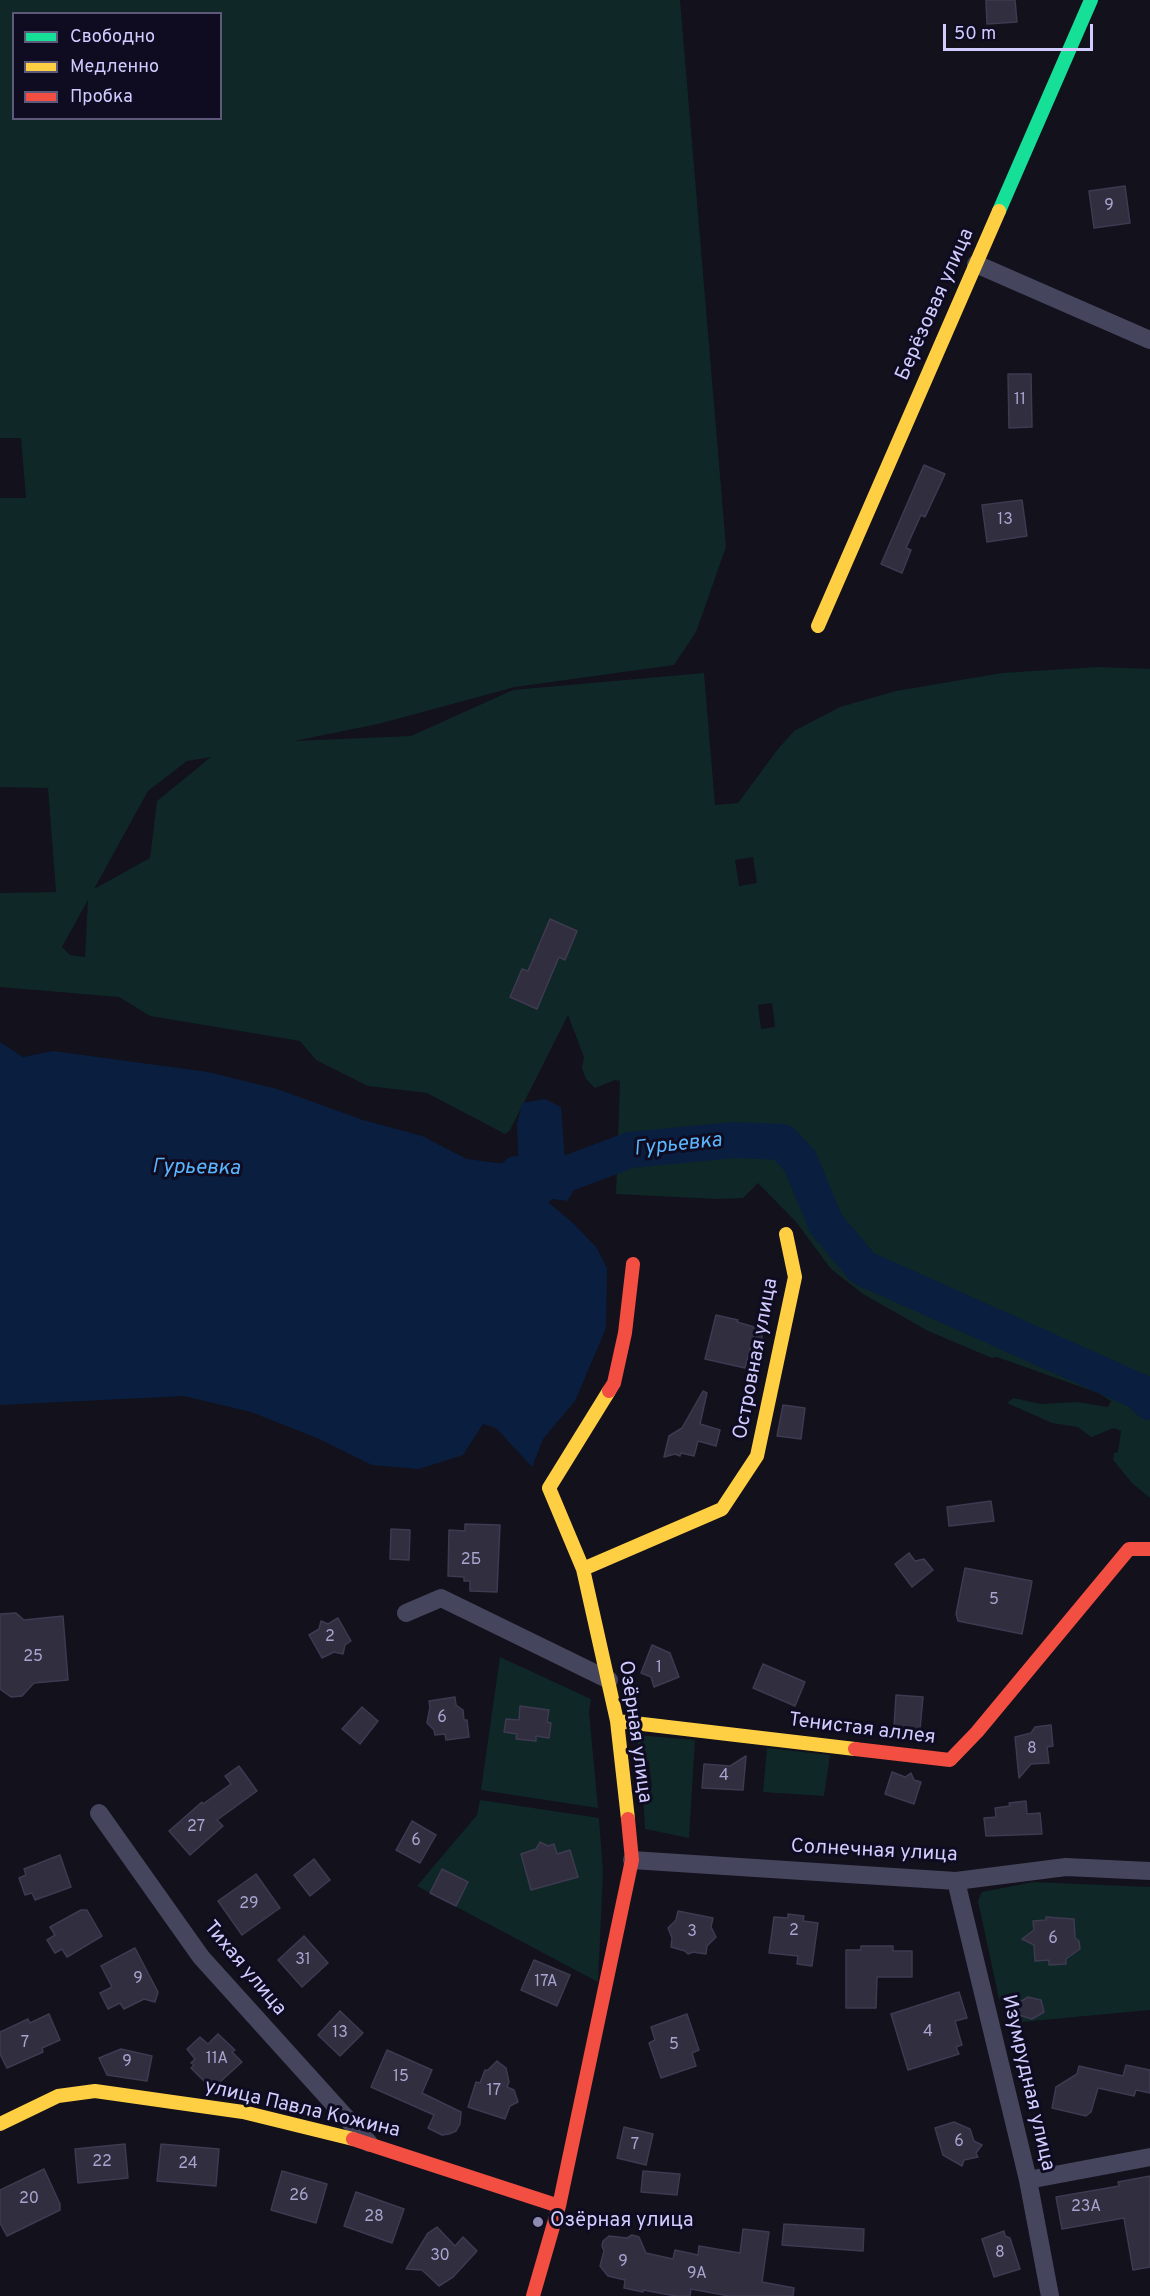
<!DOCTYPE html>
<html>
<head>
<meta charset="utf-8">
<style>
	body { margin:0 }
	#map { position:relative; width:1150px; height:2296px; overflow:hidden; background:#12111c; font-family:Overpass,sans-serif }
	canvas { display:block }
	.legend { position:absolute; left:12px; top:12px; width:210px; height:108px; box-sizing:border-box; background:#0f0c21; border:2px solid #5d597a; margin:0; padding:8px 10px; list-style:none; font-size:18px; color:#d1ccff }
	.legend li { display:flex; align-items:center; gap:12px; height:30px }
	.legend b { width:30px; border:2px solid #5d597a }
	.scale { position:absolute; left:943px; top:24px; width:150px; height:27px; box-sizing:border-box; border:3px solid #d1ccff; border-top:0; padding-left:8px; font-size:18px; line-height:21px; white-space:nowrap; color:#d1ccff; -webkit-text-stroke:4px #0f0c21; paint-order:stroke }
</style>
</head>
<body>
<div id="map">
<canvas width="1150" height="2296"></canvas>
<ul class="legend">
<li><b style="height:8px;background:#16e098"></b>Свободно</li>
<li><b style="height:8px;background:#ffcf43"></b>Медленно</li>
<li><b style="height:8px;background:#f24e42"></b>Пробка</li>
</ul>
<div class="scale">50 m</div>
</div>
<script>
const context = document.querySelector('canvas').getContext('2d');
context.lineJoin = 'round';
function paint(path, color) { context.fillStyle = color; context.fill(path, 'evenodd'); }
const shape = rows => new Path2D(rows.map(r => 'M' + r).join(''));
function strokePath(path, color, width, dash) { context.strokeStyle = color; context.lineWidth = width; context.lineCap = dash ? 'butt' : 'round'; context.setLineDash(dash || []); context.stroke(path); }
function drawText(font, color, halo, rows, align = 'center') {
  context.font = font + ' Overpass,sans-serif'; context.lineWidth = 6; context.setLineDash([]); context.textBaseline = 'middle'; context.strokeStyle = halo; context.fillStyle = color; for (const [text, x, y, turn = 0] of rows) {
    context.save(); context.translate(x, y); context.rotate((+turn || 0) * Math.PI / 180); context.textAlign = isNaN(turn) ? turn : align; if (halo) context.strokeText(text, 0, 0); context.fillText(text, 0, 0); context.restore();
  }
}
const green = shape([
	[0,0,680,0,726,547,696,632,674,665,515,687,378,724,294,741,411,736,513,690,704,673,715,805,738,803,778,749,794,731,840,707,896,691,1002,673,1098,667,1150,669,1150,1498,1132,1483,1113,1460,1114,1453,1118,1452,1121,1431,1114,1428,1091,1437,1078,1427,1052,1423,1007,1403,1013,1398,1041,1404,1077,1402,1108,1407,1111,1401,1098,1393,997,1357,992,1358,928,1331,863,1294,831,1269,796,1222,758,1183,743,1198,718,1199,616,1194,620,1081,615,1080,595,1088,586,1079,582,1068,584,1057,568,1015,510,1130,505,1134,427,1093,368,1086,316,1060,300,1041,150,1016,119,997,0,987,0,893,56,892,48,788,0,787,0,498,26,498,21,438,0,438],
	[14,14,220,14,220,118,14,118],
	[211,757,157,801,150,858,94,889,148,791,187,761],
	[753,857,757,883,739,886,735,860],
	[88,900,85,957,70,955,62,947],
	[772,1003,775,1027,761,1029,758,1005],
	[500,1657,591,1699,589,1712,598,1808,481,1790],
	[637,1735,695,1740,689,1838,645,1829,643,1793,646,1789,652,1788,649,1761,640,1762],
	[767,1748,830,1755,824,1796,763,1792],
	[480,1800,599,1818,603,1872,598,1982,417,1886,477,1815],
	[1033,1882,1150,1887,1150,2010,1021,2022,1017,1997,999,1999,978,1901,982,1892]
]);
const water = shape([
	[0,1042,23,1057,53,1051,208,1072,277,1089,363,1120,422,1136,467,1159,519,1166,517,1125,522,1103,545,1099,561,1107,566,1174,573,1192,567,1201,553,1199,548,1202,573,1223,596,1247,607,1268,606,1328,575,1401,543,1439,532,1467,496,1428,483,1424,463,1455,419,1469,372,1465,317,1438,251,1412,184,1396,0,1405]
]);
const river = shape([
	[517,1174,566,1174,630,1150,734,1140,782,1142,800,1161,826,1224,863,1268,1140,1392,1150,1402]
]);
const building = shape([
	[986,0,1015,0,1017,22,987,24,986,0],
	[1125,186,1130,223,1094,228,1089,191,1125,186],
	[1008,374,1031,374,1032,427,1009,428,1008,374],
	[924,465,945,474,925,517,921,515,906,548,911,550,902,573,881,564,924,465],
	[1022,500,1027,536,987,542,982,505,1022,500],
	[550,919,577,931,565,960,559,957,537,1009,510,997,522,969,528,971,550,919],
	[716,1315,738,1320,737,1322,761,1329,762,1338,750,1349,745,1368,705,1359,716,1315],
	[703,1391,707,1393,700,1424,720,1430,716,1446,698,1441,694,1456,681,1453,680,1456,675,1454,664,1457,669,1436,682,1428,703,1391],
	[783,1405,805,1408,801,1439,777,1436,783,1405],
	[991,1501,994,1521,949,1526,947,1507,991,1501],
	[465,1524,500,1525,497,1592,470,1591,470,1581,464,1581,464,1577,448,1576,449,1530,465,1531,465,1524],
	[391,1529,410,1530,409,1560,390,1559,391,1529],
	[909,1553,915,1561,924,1559,933,1570,912,1587,895,1564,909,1553],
	[965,1568,1032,1581,1022,1634,958,1621,956,1614,965,1568],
	[16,1613,24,1620,63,1616,68,1680,34,1683,22,1696,11,1697,0,1689,0,1614,16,1613],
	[338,1618,351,1641,345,1645,343,1654,334,1652,322,1658,309,1635,319,1629,321,1621,328,1624,338,1618],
	[652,1645,670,1653,679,1677,654,1687,651,1677,641,1673,652,1645],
	[763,1664,805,1682,795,1706,753,1688,763,1664],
	[896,1695,923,1697,920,1729,894,1727,896,1695],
	[455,1697,456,1705,463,1710,464,1720,467,1720,469,1737,446,1740,445,1734,435,1735,434,1730,427,1723,430,1707,429,1701,455,1697],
	[520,1706,549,1710,547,1722,551,1723,549,1738,536,1736,536,1741,516,1739,517,1734,504,1732,506,1719,519,1720,520,1706],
	[362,1707,378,1721,360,1744,342,1729,362,1707],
	[1051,1725,1053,1746,1047,1747,1049,1763,1031,1764,1019,1778,1015,1737,1031,1733,1035,1727,1051,1725],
	[746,1756,743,1790,702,1788,704,1764,730,1766,746,1756],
	[239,1766,257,1791,217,1820,223,1826,190,1855,169,1831,202,1802,203,1804,231,1784,225,1776,239,1766],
	[892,1772,905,1777,911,1773,914,1780,921,1782,914,1804,885,1794,892,1772],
	[1026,1801,1027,1814,1040,1813,1042,1834,986,1836,984,1818,996,1817,995,1808,1010,1806,1009,1803,1026,1801],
	[412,1821,436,1835,420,1863,396,1850,412,1821],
	[540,1842,548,1846,554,1844,557,1854,570,1850,578,1877,531,1890,521,1854,536,1849,540,1842],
	[60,1855,71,1887,35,1900,32,1893,25,1895,19,1878,26,1875,24,1869,60,1855],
	[314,1859,330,1880,310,1896,294,1875,314,1859],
	[442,1869,468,1882,456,1906,430,1893,442,1869],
	[256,1874,280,1908,242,1935,218,1901,256,1874],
	[81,1910,87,1910,102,1936,67,1957,62,1949,55,1953,47,1940,55,1935,50,1927,81,1910],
	[678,1911,713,1918,711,1927,716,1937,707,1946,706,1954,693,1952,688,1954,685,1951,671,1947,672,1938,668,1928,676,1920,678,1911],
	[788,1914,804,1916,803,1921,818,1923,812,1966,797,1964,798,1956,769,1953,774,1917,788,1918,788,1914],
	[1046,1917,1074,1919,1075,1938,1079,1941,1080,1949,1066,1959,1066,1964,1049,1965,1049,1960,1035,1961,1034,1945,1022,1939,1034,1930,1033,1921,1046,1920,1046,1917],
	[304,1936,328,1963,302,1987,278,1960,304,1936],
	[861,1946,893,1946,893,1951,912,1951,912,1977,877,1977,876,2008,846,2008,846,1950,861,1950,861,1946],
	[135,1948,158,1992,155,2002,144,1999,124,2009,120,2003,108,2009,100,1993,112,1987,101,1966,135,1948],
	[534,1960,570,1975,557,2006,521,1990,534,1960],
	[959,1992,967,2018,955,2021,962,2045,956,2047,959,2054,908,2070,891,2014,959,1992],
	[1028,1997,1041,2000,1044,2012,1032,2019,1019,2015,1017,2004,1028,1997],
	[340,2011,363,2033,340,2056,318,2035,340,2011],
	[49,2014,60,2040,42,2048,43,2052,7,2068,0,2054,0,2032,28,2019,30,2023,49,2014],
	[687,2014,699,2050,692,2053,696,2066,661,2078,649,2043,655,2040,651,2027,687,2014],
	[218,2034,235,2050,232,2052,242,2062,212,2089,191,2068,194,2065,191,2063,195,2059,187,2049,200,2037,208,2044,218,2034],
	[121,2049,152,2056,147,2081,107,2075,99,2058,121,2049],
	[387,2050,432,2070,422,2093,461,2112,460,2124,456,2131,449,2134,442,2135,428,2128,434,2115,371,2087,387,2050],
	[497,2061,506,2068,509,2082,507,2087,514,2090,518,2102,510,2106,505,2119,468,2107,476,2082,480,2083,485,2070,488,2070,497,2061],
	[1126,2065,1150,2070,1150,2093,1136,2090,1134,2096,1098,2088,1091,2112,1086,2116,1052,2108,1056,2087,1077,2074,1079,2066,1123,2076,1126,2065],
	[954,2122,970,2129,974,2141,982,2145,976,2153,978,2157,964,2160,962,2166,943,2155,935,2128,954,2122],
	[624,2127,653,2134,646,2165,617,2158,624,2127],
	[125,2144,128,2178,78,2183,75,2149,125,2144],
	[161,2144,219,2149,216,2186,157,2181,161,2144],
	[44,2169,60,2204,60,2210,7,2236,0,2223,0,2190,44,2169],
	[282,2171,327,2184,316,2223,271,2210,282,2171],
	[643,2171,680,2174,677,2195,641,2192,643,2171],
	[1150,2176,1150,2267,1133,2270,1124,2218,1062,2229,1056,2197,1119,2186,1118,2182,1150,2176],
	[356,2192,404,2209,392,2243,344,2226,356,2192],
	[784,2224,864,2229,863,2251,782,2245,784,2224],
	[437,2227,455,2246,463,2237,477,2251,453,2277,439,2286,422,2270,406,2269,428,2233,437,2227],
	[743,2229,769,2232,762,2282,794,2288,793,2296,729,2296,691,2289,690,2296,676,2296,643,2290,643,2292,624,2288,625,2280,608,2276,600,2266,604,2251,602,2246,603,2241,609,2236,627,2238,632,2235,639,2237,646,2253,673,2259,675,2250,698,2255,699,2246,740,2253,743,2229],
	[1004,2231,1005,2236,1010,2238,1020,2269,994,2277,982,2239,1004,2231]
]);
const street = shape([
	[976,264,1150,340],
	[406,1613,441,1598,609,1680],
	[99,1813,201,1957,369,2143],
	[632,1860,956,1881,1066,1867,1150,1871],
	[956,1881,1028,2180,1050,2296],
	[1028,2180,1150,2157]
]);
const fast = shape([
	[999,211,1091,0]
]);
const slow = shape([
	[818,626,999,211],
	[609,1391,549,1488,583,1569,617,1721,628,1819],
	[583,1569,722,1509,757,1456,795,1277,786,1234],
	[617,1721,855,1749],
	[0,2124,58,2096,95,2091,243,2112,353,2139]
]);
const jam = shape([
	[609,1391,614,1383,625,1333,633,1264],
	[855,1749,950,1760,977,1732,1129,1549,1150,1549],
	[353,2139,559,2206],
	[533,2296,559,2206,632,1860,628,1819]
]);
const markers = [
	[538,2222,6,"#8e8bb0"]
];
const numberNames = [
	["9",1109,207],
	["11",1020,401],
	["13",1005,521],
	["2Б",471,1561],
	["5",994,1601],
	["2",330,1638],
	["25",33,1658],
	["1",659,1669],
	["6",442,1719],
	["8",1032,1750],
	["4",724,1777],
	["27",196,1828],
	["6",416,1842],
	["29",249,1905],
	["2",794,1932],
	["3",692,1933],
	["6",1053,1940],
	["31",303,1961],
	["9",138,1980],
	["17А",546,1983],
	["4",928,2033],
	["13",340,2034],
	["7",25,2044],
	["5",674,2046],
	["11А",217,2060],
	["9",127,2063],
	["15",401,2078],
	["17",494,2092],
	["6",959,2143],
	["7",635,2146],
	["22",102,2163],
	["24",188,2165],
	["26",299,2197],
	["20",29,2200],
	["23А",1086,2208],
	["28",374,2218],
	["8",1000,2254],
	["30",440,2257],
	["9",623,2263],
	["9А",697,2275]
];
const streetNames = [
	["Берёзовая улица",936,305,-66],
	["Островная улица",757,1359,-79],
	["Тенистая аллея",862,1730,7],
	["Озёрная улица",634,1732,82],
	["Солнечная улица",874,1852,3],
	["Тихая улица",244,1969,50],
	["Изумрудная улица",1027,2083,77],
	["улица Павла Кожина",302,2110,13]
];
const poiNames = [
	["Озёрная улица",550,2222]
];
const waterNames = [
	["Гурьевка",678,1146,-6],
	["Гурьевка",196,1169,1]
];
paint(green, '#0f2727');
paint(water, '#0a1f3f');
strokePath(river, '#0a1f3f', 36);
paint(building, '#302e3f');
strokePath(building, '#3e3a51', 1.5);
strokePath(street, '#45455d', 18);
strokePath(fast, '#16e098', 14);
strokePath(slow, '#ffcf43', 14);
strokePath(jam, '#f24e42', 14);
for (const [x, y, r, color] of markers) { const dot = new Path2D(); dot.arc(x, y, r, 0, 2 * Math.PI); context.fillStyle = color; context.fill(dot); strokePath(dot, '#0f0c21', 2); }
drawText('16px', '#a9a4cf', null, numberNames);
drawText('20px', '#d1ccff', '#0f0c21', streetNames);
drawText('20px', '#d1ccff', '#0f0c21', poiNames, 'left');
drawText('italic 21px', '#5ab6ff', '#0f0c21', waterNames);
</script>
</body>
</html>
